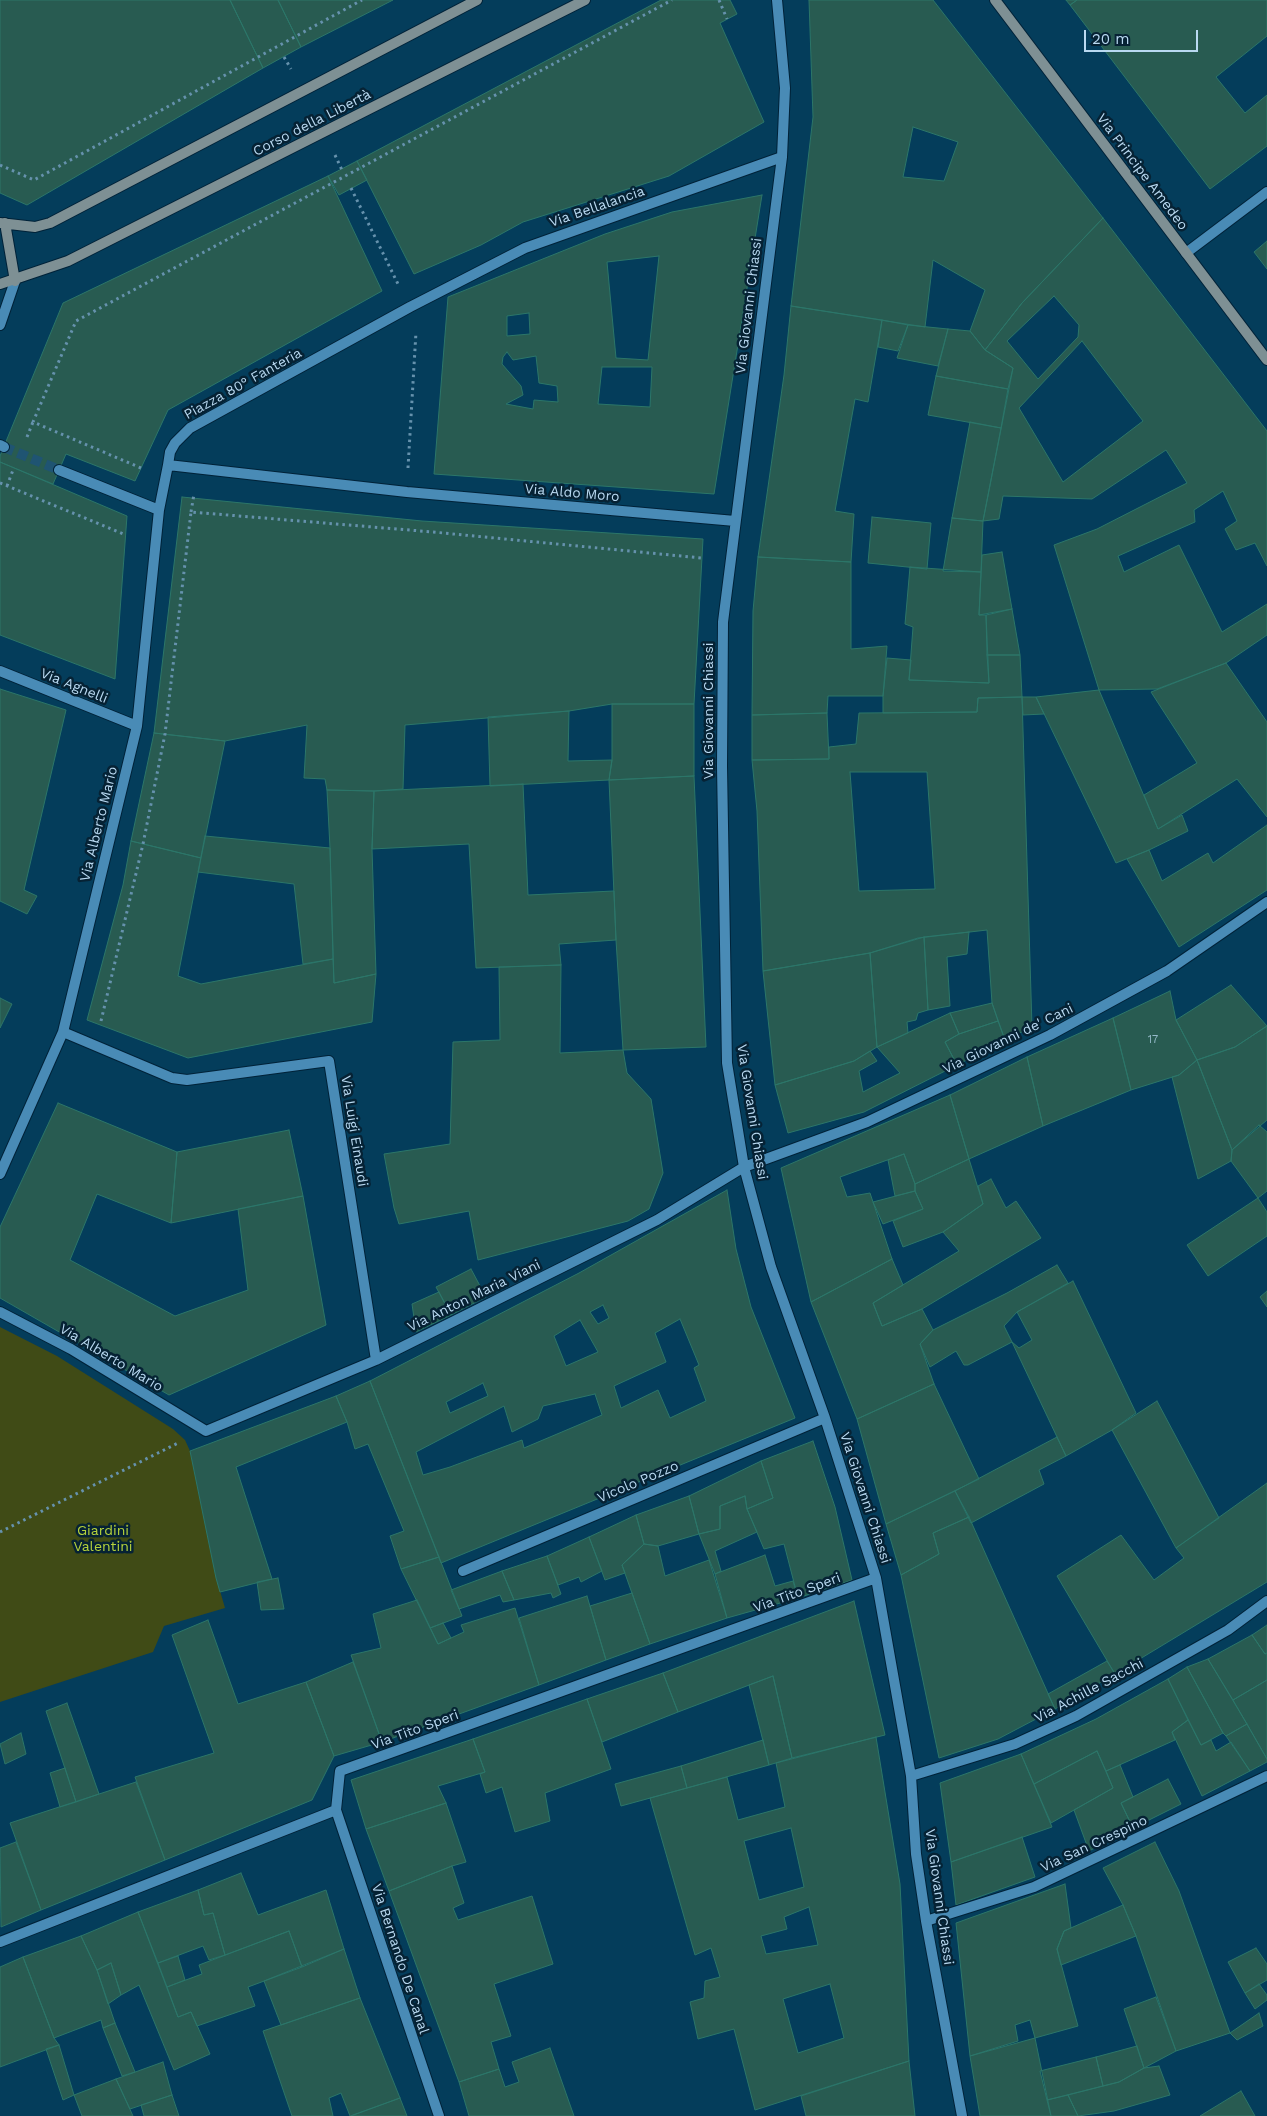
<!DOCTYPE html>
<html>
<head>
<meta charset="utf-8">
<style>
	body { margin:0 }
	#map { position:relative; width:1267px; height:2116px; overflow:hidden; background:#043d5b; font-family:"Work Sans",sans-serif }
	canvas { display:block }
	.scale { position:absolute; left:1084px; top:30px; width:114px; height:22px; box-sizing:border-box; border:2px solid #b9d9f1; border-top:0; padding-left:6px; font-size:15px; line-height:18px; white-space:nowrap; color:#b9d9f1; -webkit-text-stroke:4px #062234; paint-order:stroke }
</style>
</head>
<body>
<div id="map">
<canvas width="1267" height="2116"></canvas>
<div class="scale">20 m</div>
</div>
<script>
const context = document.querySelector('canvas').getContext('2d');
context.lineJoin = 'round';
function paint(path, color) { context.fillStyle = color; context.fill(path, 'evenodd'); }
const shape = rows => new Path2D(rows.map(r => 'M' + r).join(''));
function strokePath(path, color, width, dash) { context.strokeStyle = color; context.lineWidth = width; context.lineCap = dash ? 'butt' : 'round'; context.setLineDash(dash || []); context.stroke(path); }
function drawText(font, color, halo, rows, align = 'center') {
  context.font = font + ' "Work Sans",sans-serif'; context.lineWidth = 5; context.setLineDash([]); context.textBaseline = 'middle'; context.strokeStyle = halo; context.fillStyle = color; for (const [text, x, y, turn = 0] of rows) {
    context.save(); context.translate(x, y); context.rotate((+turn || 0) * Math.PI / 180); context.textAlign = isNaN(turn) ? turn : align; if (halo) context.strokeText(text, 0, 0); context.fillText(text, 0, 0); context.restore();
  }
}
const green = shape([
	[0,1327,57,1356,173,1429,185,1440,190,1451,216,1577,225,1608,164,1626,153,1652,0,1702]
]);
const building = shape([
	[0,0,230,0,263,68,27,205,0,193,0,0],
	[230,0,278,0,301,47,263,68,230,0],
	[278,0,393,0,301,47,278,0],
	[661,0,730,0,737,14,720,23,764,122,669,176,523,222,481,245,414,274,357,161,661,0],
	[809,0,933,0,1103,218,1022,303,985,350,970,331,985,290,933,260,925,327,791,306,813,117,809,0],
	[913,127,958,142,944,181,903,177,913,127],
	[1066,0,1077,0,1070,5,1066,0],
	[1077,0,1267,0,1267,36,1216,77,1245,113,1267,95,1267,146,1210,189,1070,5,1077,0],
	[357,161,367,180,339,195,328,176,357,161],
	[328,176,382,291,168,410,135,481,66,454,53,484,0,462,0,456,63,303,328,176],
	[762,195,714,494,434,474,448,297,605,234,672,212,762,195],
	[659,256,648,360,616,358,607,262,659,256],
	[529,313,530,334,507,336,507,316,529,313],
	[507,352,513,360,536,356,539,383,557,386,558,402,534,400,533,409,506,404,523,395,521,386,502,364,503,357,507,352],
	[602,367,652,367,650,407,598,404,602,367],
	[1103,218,1267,431,1267,566,1255,543,1236,550,1225,529,1237,521,1223,491,1194,510,1195,522,1118,556,1124,572,1179,545,1222,632,1267,604,1267,635,1226,663,1157,689,1099,690,1054,545,1097,529,1187,483,1166,450,1092,499,1003,496,999,519,983,521,1013,368,985,350,1022,303,1103,218],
	[1054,296,1079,325,1078,337,1038,379,1007,341,1054,296],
	[1082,341,1143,421,1063,482,1019,408,1082,341],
	[1267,241,1267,269,1254,252,1267,241],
	[791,306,882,320,868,402,855,399,835,511,854,514,851,562,758,557,784,375,791,306],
	[882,320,908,325,898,351,878,347,882,320],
	[908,325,948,329,938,366,897,358,908,325],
	[948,329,970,331,985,350,1013,368,1008,389,936,376,948,329],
	[936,376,1008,389,1001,428,928,415,936,376],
	[970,422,1001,428,983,521,952,518,970,422],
	[0,462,127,516,115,679,0,635,0,462],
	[182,497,422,521,703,539,694,704,612,704,569,711,405,725,403,789,374,791,327,790,325,779,304,778,307,725,225,741,154,733,182,497],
	[872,517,931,523,927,569,868,563,872,517],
	[952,518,983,521,981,572,943,571,952,518],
	[1002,552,1012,609,979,615,982,555,1002,552],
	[758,557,851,562,851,649,887,646,883,696,828,696,827,713,752,715,753,611,758,557],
	[910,567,981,572,979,615,986,615,989,683,909,680,913,627,905,624,910,567],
	[1012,609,1020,655,987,655,986,615,1012,609],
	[987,655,1020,655,1022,697,978,698,977,712,883,713,883,696,887,658,911,660,909,680,989,683,987,655],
	[1226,663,1267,722,1267,817,1237,779,1158,829,1144,795,1197,763,1151,692,1226,663],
	[0,689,66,710,24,890,37,896,27,914,0,901,0,689],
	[1099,690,1158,829,1182,815,1188,831,1149,850,1116,863,1036,697,1099,690],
	[1022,697,1032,1027,1005,1040,992,1003,987,930,918,938,870,953,763,971,757,811,752,760,829,759,829,747,856,744,859,713,977,712,978,698,1022,697],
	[850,772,927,772,935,889,859,891,850,772],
	[1022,697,1036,697,1044,714,1023,715,1022,697],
	[612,704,694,704,694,776,609,780,612,760,612,704],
	[569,711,568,761,612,760,609,780,490,786,488,717,569,711],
	[827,713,829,759,752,760,752,715,827,713],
	[154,733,225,741,201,858,131,841,154,733],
	[694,776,706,1047,623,1050,616,940,609,780,694,776],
	[523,784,528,895,614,891,616,940,559,944,561,965,476,968,469,844,372,849,374,791,523,784],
	[327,790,374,791,372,849,376,974,334,983,330,848,327,790],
	[1267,825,1267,890,1179,947,1127,859,1149,850,1162,881,1208,853,1213,863,1267,825],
	[205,836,330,848,333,959,303,964,294,884,198,872,205,836],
	[131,841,201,858,178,976,201,984,333,959,334,983,376,974,372,1022,188,1058,87,1020,123,885,131,841],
	[969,932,967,954,947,957,950,1006,928,1010,924,937,969,932],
	[924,937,928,1010,918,1013,916,1020,907,1022,908,1033,877,1047,870,953,924,937],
	[870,953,877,1047,854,1061,775,1085,763,971,870,953],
	[561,965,560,1053,623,1050,627,1073,651,1099,663,1173,649,1209,628,1221,478,1260,469,1211,399,1224,394,1208,384,1154,450,1144,453,1042,500,1040,499,967,561,965],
	[1231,985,1267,1026,1235,1047,1197,1060,1176,1020,1231,985],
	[1170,991,1176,1020,1197,1060,1179,1075,1131,1090,1113,1018,1170,991],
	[0,998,12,1004,0,1028,0,998],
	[992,1003,998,1021,959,1034,950,1013,992,1003],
	[950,1013,959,1034,945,1042,957,1065,864,1112,788,1133,775,1085,854,1061,870,1051,877,1061,859,1071,863,1092,900,1073,877,1047,950,1013],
	[1113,1018,1131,1090,1043,1126,1027,1057,1113,1018],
	[998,1021,1005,1040,957,1065,945,1042,959,1034,998,1021],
	[1267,1026,1267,1120,1232,1150,1197,1060,1235,1047,1267,1026],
	[1027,1057,1043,1126,969,1159,950,1095,1027,1057],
	[1197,1060,1232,1150,1231,1161,1198,1179,1172,1077,1179,1075,1197,1060],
	[950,1095,969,1159,915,1184,904,1154,840,1177,847,1197,870,1193,892,1259,811,1302,781,1168,950,1095],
	[58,1103,177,1152,171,1223,97,1194,70,1260,175,1316,248,1290,238,1209,303,1196,326,1325,169,1395,0,1298,0,1227,58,1103],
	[1259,1125,1267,1132,1267,1191,1258,1198,1231,1161,1232,1150,1259,1125],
	[289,1130,303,1196,171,1223,177,1152,289,1130],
	[904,1154,915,1184,915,1191,895,1196,888,1160,904,1154],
	[969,1159,983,1204,943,1232,903,1247,893,1221,923,1209,915,1191,915,1184,969,1159],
	[991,1179,1006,1208,1016,1201,1041,1238,922,1309,882,1326,873,1303,959,1251,943,1232,983,1204,978,1186,991,1179],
	[727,1190,736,1249,751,1307,795,1418,441,1563,370,1381,579,1273,727,1190],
	[603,1305,609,1318,598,1324,590,1312,603,1305],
	[680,1319,699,1365,694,1368,706,1401,670,1418,658,1390,621,1408,614,1386,666,1362,655,1333,680,1319],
	[580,1320,598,1352,566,1366,554,1336,580,1320],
	[483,1383,488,1396,450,1413,446,1402,483,1383],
	[595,1394,602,1415,524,1448,522,1440,450,1467,423,1475,416,1452,504,1406,512,1432,538,1419,543,1406,595,1394],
	[915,1191,923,1209,883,1224,873,1202,915,1191],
	[1258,1198,1267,1212,1267,1236,1208,1276,1187,1245,1258,1198],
	[892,1259,903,1285,873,1303,882,1326,922,1309,933,1330,920,1344,934,1384,857,1419,811,1302,892,1259],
	[1057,1265,1068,1283,1017,1312,1004,1326,1012,1342,968,1365,964,1365,956,1351,930,1367,920,1344,933,1330,1007,1293,1057,1265],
	[471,1269,486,1297,451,1315,436,1287,471,1269],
	[1073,1281,1136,1413,1112,1430,1066,1456,1012,1342,1019,1348,1032,1340,1017,1312,1073,1281],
	[1267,1291,1267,1307,1260,1297,1267,1291],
	[439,1292,451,1315,416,1332,412,1304,439,1292],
	[370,1381,439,1557,401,1569,390,1536,404,1531,368,1444,355,1449,347,1422,336,1396,370,1381],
	[934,1384,979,1479,886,1524,857,1419,934,1384],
	[336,1396,347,1422,236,1467,272,1579,220,1592,216,1578,190,1451,336,1396],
	[1157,1401,1219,1518,1176,1548,1112,1430,1157,1401],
	[1057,1437,1066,1456,1039,1470,1044,1484,971,1523,955,1491,1057,1437],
	[813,1441,835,1507,852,1580,798,1598,784,1544,764,1549,747,1509,773,1498,761,1461,813,1441],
	[761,1461,773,1498,747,1509,745,1496,720,1506,720,1529,699,1534,689,1496,761,1461],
	[1267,1483,1267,1582,1115,1674,1057,1576,1121,1535,1154,1580,1184,1558,1176,1548,1267,1483],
	[955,1491,969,1517,933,1533,939,1554,901,1575,886,1524,955,1491],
	[689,1496,699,1534,658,1546,644,1544,636,1515,689,1496],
	[745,1496,747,1509,757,1532,715,1551,721,1571,715,1574,699,1534,720,1529,720,1506,745,1496],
	[636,1515,644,1544,622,1565,625,1573,605,1580,589,1537,636,1515],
	[969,1517,1055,1709,998,1739,939,1758,901,1575,939,1554,933,1533,969,1517],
	[589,1537,602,1571,581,1582,579,1577,558,1585,547,1556,589,1537],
	[644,1544,658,1546,665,1576,709,1560,727,1618,650,1644,622,1565,644,1544],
	[765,1555,775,1586,793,1581,798,1598,727,1618,715,1574,765,1555],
	[547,1556,561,1594,553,1598,551,1593,514,1600,502,1571,547,1556],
	[439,1557,462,1616,430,1628,401,1569,439,1557],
	[502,1571,514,1600,503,1602,500,1595,459,1609,451,1590,502,1571],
	[278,1578,284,1609,261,1610,257,1582,278,1578],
	[632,1593,650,1644,606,1660,590,1606,632,1593],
	[587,1596,606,1660,539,1685,519,1618,587,1596],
	[417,1600,438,1644,464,1632,461,1625,515,1608,539,1685,382,1742,351,1655,381,1648,373,1614,417,1600],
	[854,1601,885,1735,792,1758,773,1676,678,1712,663,1673,854,1601],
	[208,1620,238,1704,306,1682,334,1756,312,1800,165,1860,135,1777,214,1753,172,1635,208,1620],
	[443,1623,451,1638,438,1644,430,1628,443,1623],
	[1267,1625,1267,1653,1265,1654,1252,1635,1267,1625],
	[1252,1635,1265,1654,1267,1653,1267,1680,1233,1700,1208,1659,1252,1635],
	[1208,1659,1247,1724,1226,1736,1223,1733,1187,1667,1208,1659],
	[1107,1661,1115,1674,1055,1709,1048,1694,1107,1661],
	[353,1662,382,1742,334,1756,306,1682,353,1662],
	[1187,1667,1223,1733,1201,1745,1168,1679,1187,1667],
	[663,1673,678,1712,602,1742,587,1699,663,1673],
	[773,1676,792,1758,769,1765,749,1685,773,1676],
	[1168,1679,1188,1720,1172,1732,1175,1740,1106,1771,1097,1751,1034,1784,1021,1754,1096,1719,1168,1679],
	[1267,1680,1267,1759,1233,1700,1267,1680],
	[587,1699,611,1769,545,1793,550,1821,515,1832,502,1787,486,1793,480,1774,485,1772,473,1739,587,1699],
	[67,1703,99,1794,76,1802,46,1711,67,1703],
	[1188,1720,1201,1745,1211,1740,1216,1751,1231,1742,1250,1771,1202,1796,1172,1732,1188,1720],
	[1247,1724,1267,1759,1267,1762,1250,1771,1226,1736,1247,1724],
	[21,1733,26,1754,5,1764,0,1744,21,1733],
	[876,1737,900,1884,909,2061,755,2110,734,2029,698,2039,690,2002,704,1998,705,1981,720,1977,711,1948,695,1955,650,1798,727,1777,738,1820,785,1807,776,1763,876,1737],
	[791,1828,804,1887,759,1900,744,1841,791,1828],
	[809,1907,818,1945,766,1954,761,1936,787,1929,784,1917,809,1907],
	[830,1984,844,2038,798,2053,783,1999,830,1984],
	[473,1739,485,1772,438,1786,446,1803,366,1829,351,1780,473,1739],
	[763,1740,769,1765,687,1788,681,1766,763,1740],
	[1097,1751,1113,1788,1051,1823,1034,1784,1097,1751],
	[1021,1754,1052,1827,951,1862,940,1783,1021,1754],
	[1120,1765,1133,1797,1121,1803,1133,1828,1089,1851,1074,1810,1113,1788,1106,1771,1120,1765],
	[681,1766,687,1788,621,1806,615,1784,681,1766],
	[65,1768,76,1802,60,1807,50,1773,65,1768],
	[1168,1779,1181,1804,1133,1828,1121,1803,1168,1779],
	[136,1782,165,1860,41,1910,10,1823,136,1782],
	[446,1803,466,1862,452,1866,389,1891,366,1829,446,1803],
	[1022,1837,1035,1877,956,1905,951,1862,1022,1837],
	[16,1842,41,1910,1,1927,0,1848,16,1842],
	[1155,1842,1179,1891,1230,2033,1176,2051,1136,1936,1123,1905,1103,1868,1155,1842],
	[452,1866,464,1903,453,1908,458,1920,532,1896,553,1964,494,1984,511,2036,491,2042,499,2069,459,2082,389,1891,452,1866],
	[241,1873,258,1915,326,1890,344,1949,302,1967,289,1931,225,1955,213,1913,204,1915,198,1890,241,1873],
	[1065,1884,1071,1928,1064,1931,1057,1949,1078,2026,1035,2038,1030,2020,1015,2025,1018,2041,970,2056,956,1923,1065,1884],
	[198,1890,204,1915,213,1913,225,1955,209,1960,203,1946,158,1963,138,1912,198,1890],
	[1123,1905,1136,1936,1061,1965,1057,1949,1064,1931,1123,1905],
	[138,1912,178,2017,191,2012,210,2054,174,2070,139,1985,121,1995,111,1963,97,1970,81,1936,138,1912],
	[289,1931,302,1967,248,1987,255,2006,197,2026,191,2012,178,2017,167,1987,202,1974,199,1965,289,1931],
	[81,1936,97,1970,115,2023,103,2028,101,2020,54,2038,23,1957,81,1936],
	[1256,1948,1267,1964,1267,1980,1245,1993,1228,1962,1256,1948],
	[344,1949,360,1998,281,2025,264,1981,344,1949],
	[178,1956,185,1980,167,1987,158,1963,178,1956],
	[23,1957,54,2038,59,2045,0,2067,0,1967,23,1957],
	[111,1963,121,1995,108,2004,97,1970,111,1963],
	[1259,1984,1267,1995,1267,2000,1255,2009,1245,1993,1259,1984],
	[1156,1997,1176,2051,1144,2068,1124,2009,1156,1997],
	[360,1998,400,2098,350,2116,341,2093,329,2098,333,2116,292,2116,263,2031,360,1998],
	[1259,2013,1263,2026,1237,2040,1230,2033,1259,2013],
	[115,2023,135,2072,122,2076,103,2028,115,2023],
	[1035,2038,1051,2116,980,2116,970,2056,1035,2038],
	[59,2045,74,2095,63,2100,46,2049,59,2045],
	[1137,2046,1144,2068,1119,2082,1103,2086,1096,2057,1137,2046],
	[550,2048,574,2116,469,2116,459,2082,499,2069,505,2087,519,2082,512,2062,550,2048],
	[1096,2057,1103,2086,1047,2100,1040,2071,1096,2057],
	[909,2061,915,2116,806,2116,801,2096,909,2061],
	[163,2062,172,2095,130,2109,116,2079,163,2062],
	[1159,2066,1170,2095,1114,2111,1078,2116,1068,2095,1103,2086,1119,2082,1144,2068,1159,2066],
	[116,2079,133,2116,82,2116,74,2095,116,2079],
	[1241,2091,1255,2116,1200,2116,1241,2091],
	[172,2095,179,2116,144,2116,141,2105,172,2095],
	[1068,2095,1078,2116,1051,2116,1047,2100,1068,2095],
	[400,2098,407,2116,351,2116,400,2098]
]);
const streetTunnel = shape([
	[4,447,59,470]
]);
const path = shape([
	[719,0,727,19],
	[284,57,291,69],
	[335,155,342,170],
	[0,165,34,180,362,0],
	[351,188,398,284],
	[27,437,33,422],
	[141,468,33,422,76,321,672,0],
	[408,468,416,332],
	[0,483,126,535],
	[7,486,13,470],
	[191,512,194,494],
	[101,1021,143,844,165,734,191,512,433,532,702,558],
	[0,1532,178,1443]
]);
const street = shape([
	[777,0,785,88,782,157,723,622,722,766,727,1063,744,1167,771,1267,825,1418,876,1578,911,1776,916,1854,926,1921,962,2116],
	[1186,253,1267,192],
	[0,325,15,281],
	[0,445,4,447],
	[59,470,159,510],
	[735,521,407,492,168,465,170,452,175,443,190,428,410,307,525,248,782,157],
	[0,671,137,726],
	[63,1032,172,1078,187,1080,329,1061,376,1360],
	[0,1174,63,1032,137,726,159,510,168,465],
	[0,1312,71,1349,206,1431,376,1360,657,1220,744,1167,867,1122,1050,1035,1167,971,1267,902],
	[463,1571,825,1418],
	[911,1776,1015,1744,1076,1716,1228,1630,1267,1601],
	[926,1921,1034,1887,1267,1776],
	[0,1942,336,1810],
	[439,2116,336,1810,340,1771,876,1578]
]);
const secondary = shape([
	[995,0,1267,360],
	[0,223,35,227,50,223,477,0],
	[5,223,15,281],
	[0,284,68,261,585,0]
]);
const numberNames = [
	["17",1153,1040]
];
const streetNames = [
	["Corso della Libertà",312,123,-27],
	["Via Principe Amedeo",1142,172,53],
	["Via Bellalancia",597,207,-19],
	["Via Giovanni Chiassi",749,306,-83],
	["Piazza 80° Fanteria",243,384,-29],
	["Via Aldo Moro",572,493,5],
	["Via Agnelli",74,686,22],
	["Via Giovanni Chiassi",709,711,-90],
	["Via Alberto Mario",99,824,-76],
	["Via Giovanni de' Cani",1008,1039,-26],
	["Via Giovanni Chiassi",752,1112,81],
	["Via Luigi Einaudi",354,1131,81],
	["Via Anton Maria Viani",474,1296,-26],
	["Via Alberto Mario",111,1358,31],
	["Vicolo Pozzo",638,1482,-23],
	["Via Giovanni Chiassi",865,1498,72],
	["Via Tito Speri",797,1593,-20],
	["Via Achille Sacchi",1089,1691,-28],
	["Via Tito Speri",415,1730,-20],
	["Via San Crespino",1094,1844,-25],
	["Via Giovanni Chiassi",939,1897,82],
	["Via Bernando De Canal",400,1959,72]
];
const parkNames = [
	["Giardini",103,1531],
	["Valentini",103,1547]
];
paint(green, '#404b16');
paint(building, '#285b51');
strokePath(building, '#2c7669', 1);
strokePath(streetTunnel, '#1f5472', 10, [10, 5]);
strokePath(street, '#002238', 12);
strokePath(secondary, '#002238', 12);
strokePath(path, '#6692ad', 3, [2.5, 4]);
strokePath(street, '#498bb6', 10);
strokePath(secondary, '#7e9094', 10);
drawText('11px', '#95bac9', null, numberNames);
drawText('14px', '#b9d9f1', '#062234', streetNames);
drawText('14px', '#b6d33c', '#062234', parkNames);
</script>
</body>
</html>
